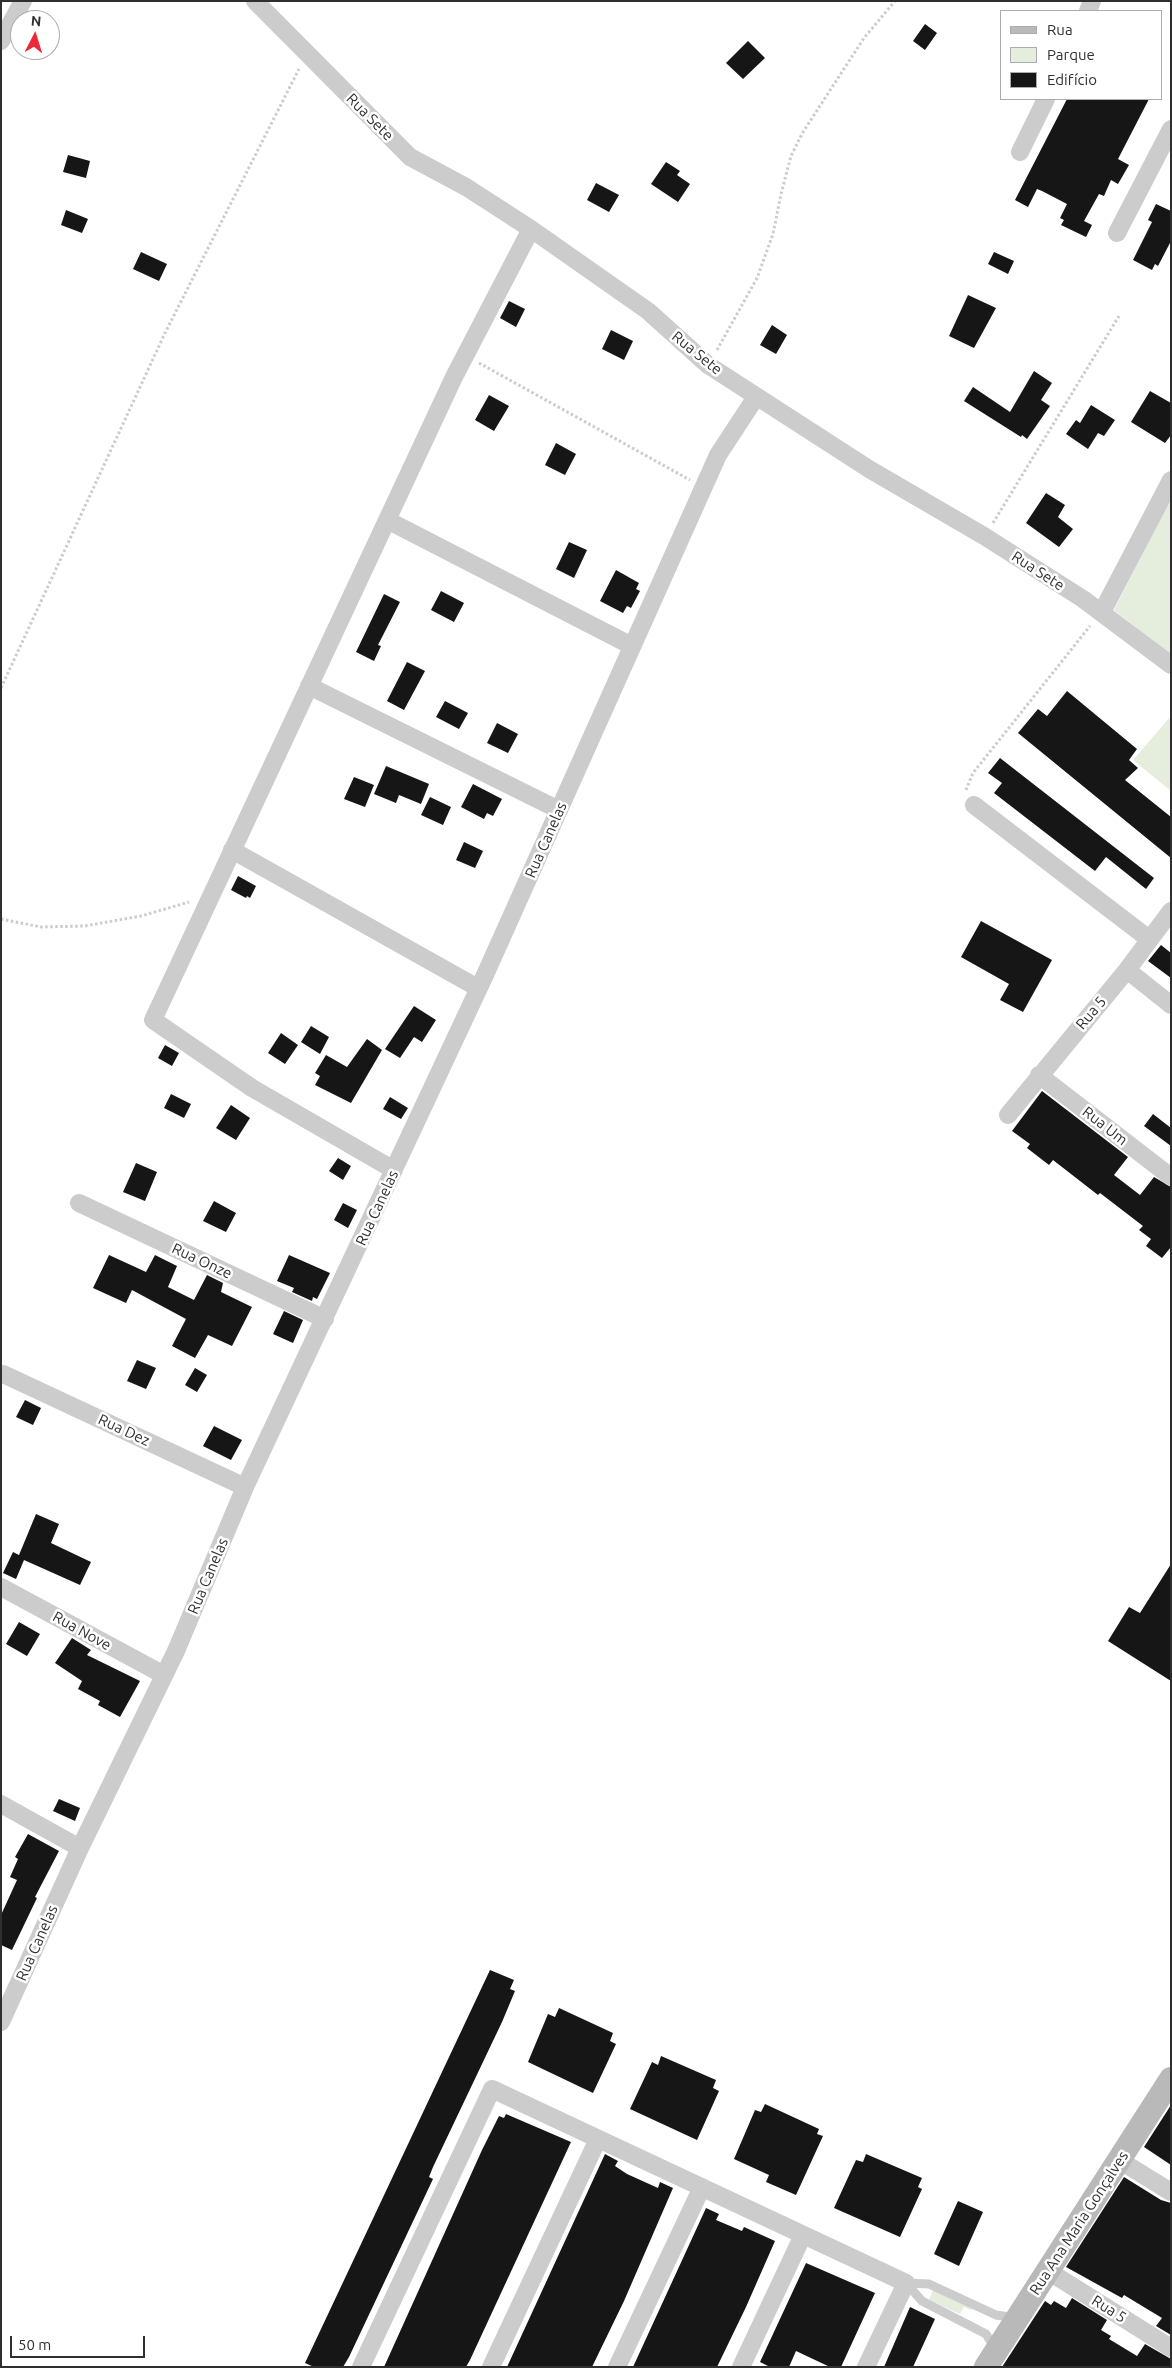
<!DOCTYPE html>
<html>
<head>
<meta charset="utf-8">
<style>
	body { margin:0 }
	#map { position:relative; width:1172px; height:2368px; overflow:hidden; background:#fff; font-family:Ubuntu,sans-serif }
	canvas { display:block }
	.frame { position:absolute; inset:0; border:2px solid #2f2f2f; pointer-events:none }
	.legend { position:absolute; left:1000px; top:10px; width:162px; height:90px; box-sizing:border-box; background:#fff; border:1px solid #acacac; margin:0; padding:6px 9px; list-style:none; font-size:15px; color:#2f2f2f }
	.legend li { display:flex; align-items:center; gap:10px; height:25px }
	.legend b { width:25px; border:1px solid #acacac }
	.north { position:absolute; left:10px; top:10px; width:50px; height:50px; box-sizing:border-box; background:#fff; border:1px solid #acacac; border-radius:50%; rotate:5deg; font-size:14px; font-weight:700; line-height:20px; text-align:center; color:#2f2f2f }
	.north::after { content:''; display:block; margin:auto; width:18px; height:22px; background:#ed2938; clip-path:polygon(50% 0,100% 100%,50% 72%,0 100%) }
	.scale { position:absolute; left:10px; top:2336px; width:135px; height:22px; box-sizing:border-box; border:2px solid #2f2f2f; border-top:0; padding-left:6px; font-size:15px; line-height:18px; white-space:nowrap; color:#2f2f2f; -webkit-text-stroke:4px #fff; paint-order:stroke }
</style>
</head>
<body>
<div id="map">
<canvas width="1172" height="2368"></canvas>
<div class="frame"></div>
<ul class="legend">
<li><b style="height:6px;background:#b9b9b9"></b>Rua</li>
<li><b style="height:14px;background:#e5eddc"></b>Parque</li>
<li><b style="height:14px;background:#161616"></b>Edifício</li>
</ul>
<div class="north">N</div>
<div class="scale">50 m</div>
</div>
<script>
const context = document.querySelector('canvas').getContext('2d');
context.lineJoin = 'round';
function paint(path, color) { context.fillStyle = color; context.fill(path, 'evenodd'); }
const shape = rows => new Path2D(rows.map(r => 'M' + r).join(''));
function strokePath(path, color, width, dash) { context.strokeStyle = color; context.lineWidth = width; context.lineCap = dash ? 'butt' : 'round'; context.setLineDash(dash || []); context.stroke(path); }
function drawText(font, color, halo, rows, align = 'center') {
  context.font = font + ' Ubuntu,sans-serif'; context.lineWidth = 5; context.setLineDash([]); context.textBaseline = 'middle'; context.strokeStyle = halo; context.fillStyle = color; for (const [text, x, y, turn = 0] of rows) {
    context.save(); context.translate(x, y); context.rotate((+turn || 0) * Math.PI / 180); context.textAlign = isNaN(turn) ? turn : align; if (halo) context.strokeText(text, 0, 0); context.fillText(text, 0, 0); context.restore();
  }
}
const green = shape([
	[1171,497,1171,655,1114,610],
	[1171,716,1171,791,1133,760],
	[933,2290,973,2308,971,2310,964,2307,960,2314,929,2300]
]);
const building = shape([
	[925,24,937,33,925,50,913,41],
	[748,41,765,58,743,79,726,63],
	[1067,99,1149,99,1118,159,1129,165,1118,184,1111,180,1104,196,1099,194,1084,221,1092,225,1086,237,1061,225,1064,220,1060,218,1067,204,1042,191,1037,189,1028,207,1015,200],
	[68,155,90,161,86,178,63,172],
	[666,162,680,171,677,175,690,184,678,202,651,184],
	[596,183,619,195,609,212,587,200],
	[1156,204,1171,211,1171,241,1158,266,1155,264,1152,270,1133,260,1152,222,1148,220],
	[66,210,88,219,82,233,61,225],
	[141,252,167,264,159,281,133,269],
	[994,252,1014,261,1008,274,988,264],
	[968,295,996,308,974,348,949,336],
	[509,301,525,309,516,327,500,318],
	[772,325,787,335,776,354,760,345],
	[611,330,633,341,624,360,602,349],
	[1034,371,1052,383,1041,400,1050,406,1027,439,1022,435,1021,437,964,401,973,387,1010,412],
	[1150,391,1171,403,1171,435,1165,443,1131,422],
	[489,395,509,406,494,431,475,420],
	[1091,405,1115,420,1104,436,1098,433,1088,449,1066,434,1076,420,1080,423],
	[556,443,576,454,565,475,545,465],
	[1046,493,1065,505,1058,517,1073,529,1059,547,1026,523],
	[569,542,587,550,574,578,556,569],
	[616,570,639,583,636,589,640,591,631,608,627,606,623,613,600,601],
	[441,591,464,603,454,622,431,610],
	[384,594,400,602,378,645,381,646,374,661,356,652],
	[407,662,425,671,404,710,387,701],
	[1067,691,1137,749,1129,760,1138,768,1125,780,1171,817,1171,858,1018,733,1038,709,1047,716],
	[445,701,468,713,459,729,436,717],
	[497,723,518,734,508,753,487,743],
	[1000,758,1154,878,1146,889,1106,857,1095,871,994,793,1002,783,988,773],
	[386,766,429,784,421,804,399,795,396,803,374,794],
	[354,777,374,785,365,807,344,799],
	[473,784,502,799,493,816,487,813,484,819,461,807],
	[430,797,451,807,443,825,421,815],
	[464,842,483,851,475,868,456,860],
	[238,876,256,886,250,898,247,896,246,898,231,890],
	[981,921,1052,960,1023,1012,1000,1000,1009,984,961,957],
	[1161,945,1171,953,1171,978,1148,961],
	[414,1006,436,1020,422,1042,414,1037,400,1058,385,1049],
	[311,1026,329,1037,320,1054,301,1042],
	[281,1033,298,1045,285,1064,268,1053],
	[367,1039,382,1050,351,1103,315,1085,320,1076,315,1073,326,1055,347,1067],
	[165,1045,179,1053,172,1066,158,1058],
	[1042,1091,1128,1157,1114,1175,1140,1195,1154,1177,1171,1187,1171,1247,1162,1258,1146,1246,1151,1239,1139,1230,1143,1226,1100,1193,1098,1195,1053,1160,1049,1165,1027,1148,1030,1144,1012,1131],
	[171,1094,191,1104,184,1118,164,1108],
	[390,1097,408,1108,401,1119,383,1109],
	[231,1105,250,1118,236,1140,216,1128],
	[1153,1114,1171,1128,1171,1146,1144,1126],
	[338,1158,351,1166,343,1180,329,1171],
	[136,1163,157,1172,145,1201,123,1192],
	[214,1201,236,1213,226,1232,203,1221],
	[343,1203,357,1210,348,1228,334,1220],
	[109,1255,146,1272,155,1255,177,1266,168,1287,194,1300,207,1275,223,1283,221,1292,252,1307,232,1346,208,1335,195,1358,172,1346,186,1319,132,1290,126,1303,93,1288],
	[289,1255,330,1273,317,1299,313,1297,312,1301,292,1292,294,1288,277,1281],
	[284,1311,303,1320,293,1343,273,1334],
	[137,1360,156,1368,146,1389,127,1381],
	[195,1368,207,1375,197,1392,185,1385],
	[25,1400,41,1408,33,1425,16,1417],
	[214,1426,242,1440,231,1460,203,1446],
	[36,1514,59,1524,51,1543,91,1562,80,1585,24,1560,16,1579,3,1573,13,1552,19,1555],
	[1171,1564,1171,1681,1108,1641,1129,1607,1140,1613],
	[19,1622,40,1634,27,1656,6,1644],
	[72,1638,91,1650,87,1655,140,1681,120,1717,98,1705,100,1701,78,1689,82,1681,55,1663],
	[59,1799,80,1808,75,1821,53,1811],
	[28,1834,59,1851,35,1897,37,1898,12,1950,1,1945,1,1915,17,1880,10,1877,18,1859,15,1857],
	[490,1970,514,1980,510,1989,515,1991,502,2022,433,2167,429,2177,433,2179,349,2357,343,2367,314,2367,305,2363],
	[559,2008,613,2033,610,2041,616,2044,593,2093,528,2062,548,2014,555,2017],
	[661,2056,716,2080,713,2088,719,2091,697,2140,630,2109,652,2062,658,2065],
	[765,2104,819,2129,817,2134,823,2136,796,2195,766,2182,769,2175,734,2159,755,2110,761,2112],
	[1171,2105,1171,2165,1144,2147],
	[506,2114,571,2142,470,2360,466,2367,384,2367,482,2150,499,2116,504,2118],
	[605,2154,618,2161,615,2166,627,2174,658,2188,660,2182,673,2188,624,2301,592,2367,507,2367],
	[866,2154,922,2178,918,2187,922,2189,900,2237,834,2208,856,2160,863,2162],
	[1124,2177,1161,2200,1171,2203,1171,2335,1156,2326,1162,2318,1124,2295,1122,2298,1066,2267],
	[958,2201,983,2212,959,2266,934,2254],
	[706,2208,719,2214,716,2220,742,2231,744,2227,775,2241,746,2307,717,2367,633,2367],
	[806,2263,875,2293,841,2367,830,2367,796,2351,789,2367,770,2367,760,2362],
	[1072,2298,1107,2320,1101,2330,1111,2336,1109,2339,1137,2356,1145,2344,1171,2359,1171,2367,1002,2367,1045,2301,1051,2305,1054,2301,1066,2308],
	[910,2307,935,2319,913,2367,884,2367]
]);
const path = shape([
	[717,350,757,278,773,234,781,194,791,156,803,132,864,38,895,1],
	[479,363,690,480],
	[993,523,1119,316],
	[1,688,165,333,299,69],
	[966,790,973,773,1090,626],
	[1,919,41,927,85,926,141,916,189,902]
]);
const lane = shape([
	[906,2283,929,2284,996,2315,1016,2318],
	[906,2283,922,2301,986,2334,995,2349]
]);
const street = shape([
	[255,1,410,157,466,187,531,229,648,311,708,365,869,469,984,536,1083,599,1171,665],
	[1088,11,1092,1],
	[1,41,23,1],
	[1020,152,1046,99],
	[1117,233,1171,129],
	[387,520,632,646],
	[1102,612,1171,480],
	[309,686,559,810],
	[974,805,1149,939],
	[232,850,478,988],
	[1127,970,1171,1005],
	[1039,1075,1171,1177],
	[1008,1115,1127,970,1171,911],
	[394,1170,252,1088,153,1020,454,377,531,229],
	[79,1203,325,1319],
	[3,1374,245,1487],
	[1,1587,164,1675],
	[1,1804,80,1848],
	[1,2022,80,1848,176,1651,245,1487,485,975,718,455,756,397],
	[1119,2160,1171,2192],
	[1048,2271,1171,2348],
	[361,2367,492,2089,906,2283,866,2367],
	[491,2367,598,2139],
	[617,2367,702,2187],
	[741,2367,803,2235]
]);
const secondary = shape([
	[986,2367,1171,2079]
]);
const streetNames = [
	["Rua Sete",370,117,45],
	["Rua Sete",697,353,39],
	["Rua Sete",1038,571,33],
	["Rua Canelas",546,840,-66],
	["Rua 5",1091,1013,-50],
	["Rua Um",1105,1126,38],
	["Rua Canelas",377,1208,-65],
	["Rua Onze",202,1261,25],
	["Rua Dez",124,1430,25],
	["Rua Canelas",208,1576,-67],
	["Rua Nove",82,1631,29],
	["Rua Canelas",37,1943,-66],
	["Rua Ana Maria Gonçalves",1079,2223,-57],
	["Rua 5",1109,2309,32]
];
paint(green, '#e5eddc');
paint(building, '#161616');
strokePath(path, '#ccc', 3, [2.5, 2.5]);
strokePath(lane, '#ccc', 9);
strokePath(street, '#ccc', 18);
strokePath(secondary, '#b9b9b9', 24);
drawText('15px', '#2f2f2f', '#fff', streetNames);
</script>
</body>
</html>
